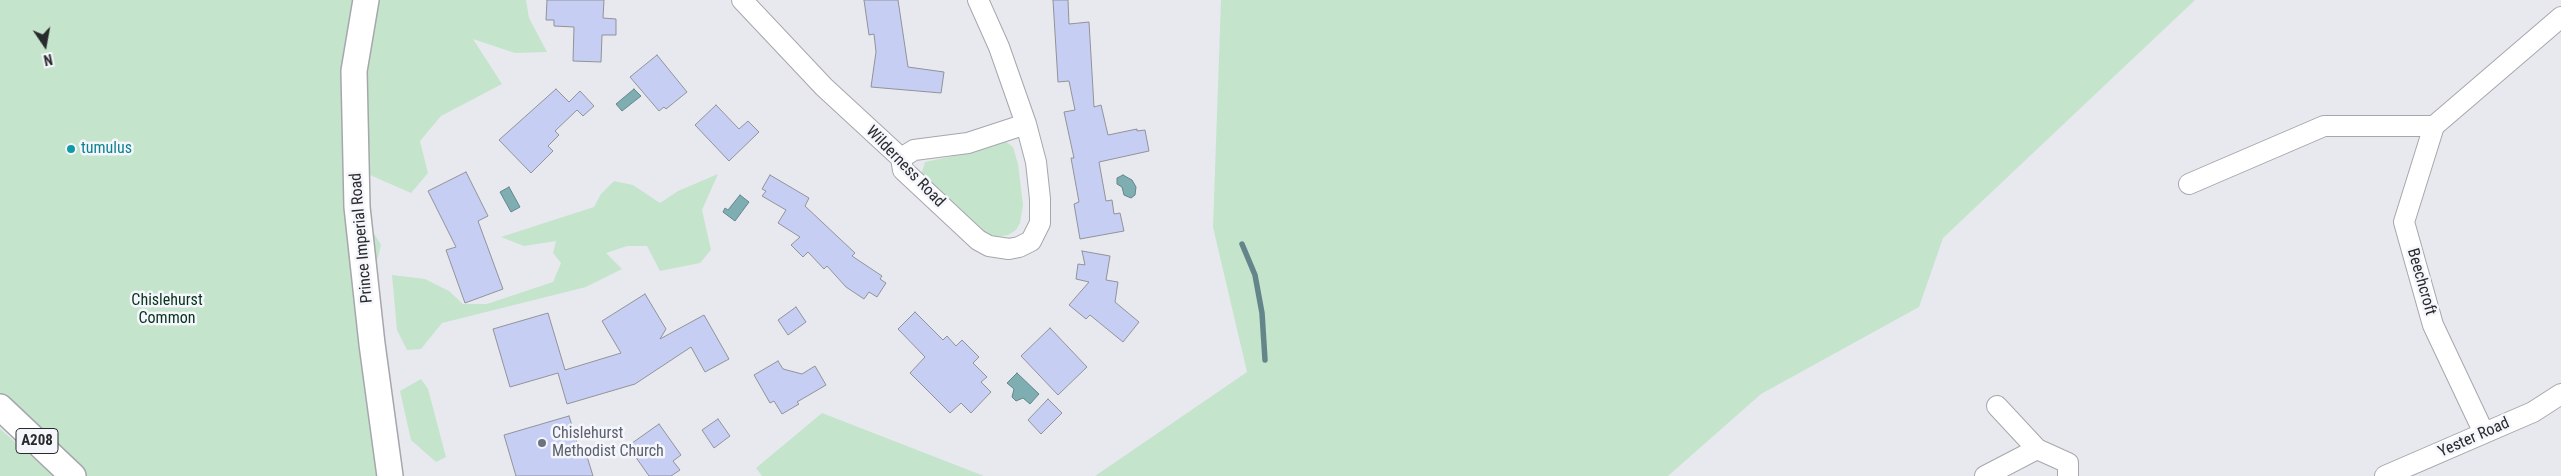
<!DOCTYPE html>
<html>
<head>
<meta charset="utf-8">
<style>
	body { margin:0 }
	#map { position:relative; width:2561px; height:476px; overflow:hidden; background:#e8e9ef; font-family:"Roboto Condensed",sans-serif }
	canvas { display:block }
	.north { position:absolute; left:20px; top:20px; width:50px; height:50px; -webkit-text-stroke:4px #f5f6fc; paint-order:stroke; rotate:168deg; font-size:14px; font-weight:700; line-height:20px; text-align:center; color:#292a2c }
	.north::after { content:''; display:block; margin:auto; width:18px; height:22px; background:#292a2c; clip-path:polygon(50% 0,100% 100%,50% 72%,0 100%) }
</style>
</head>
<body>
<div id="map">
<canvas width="2561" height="476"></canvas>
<div class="north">N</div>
</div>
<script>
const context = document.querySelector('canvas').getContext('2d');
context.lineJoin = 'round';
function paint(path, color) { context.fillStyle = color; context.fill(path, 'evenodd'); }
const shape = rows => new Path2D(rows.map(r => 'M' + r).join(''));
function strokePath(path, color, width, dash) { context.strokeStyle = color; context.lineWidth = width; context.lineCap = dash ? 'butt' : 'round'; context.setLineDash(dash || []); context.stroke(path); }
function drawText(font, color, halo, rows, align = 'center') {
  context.font = font + ' "Roboto Condensed",sans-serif'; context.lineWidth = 5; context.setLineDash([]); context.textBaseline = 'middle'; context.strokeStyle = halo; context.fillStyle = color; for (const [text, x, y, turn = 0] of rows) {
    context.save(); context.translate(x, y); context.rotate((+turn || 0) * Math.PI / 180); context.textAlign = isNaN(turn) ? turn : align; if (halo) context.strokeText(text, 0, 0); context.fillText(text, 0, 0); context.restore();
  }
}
const green = shape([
	[0,0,526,0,529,18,547,52,515,53,473,39,502,84,441,116,420,141,428,173,411,193,370,175,367,222,381,245,375,269,383,476,76,476,0,400],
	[1221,0,2195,0,1943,238,1919,307,1761,394,1668,476,1095,476,1247,372,1213,227],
	[999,140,1004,140,1013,147,1018,164,1023,205,1020,223,1016,230,1008,235,996,237,986,234,924,176,922,172,925,162,973,152],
	[718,174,702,210,711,250,700,263,660,271,647,246,627,246,606,253,622,269,586,287,442,323,421,349,407,350,397,330,392,275,425,279,449,291,463,304,487,304,553,282,561,263,553,253,556,241,524,246,501,237,594,207,601,194,614,181,633,185,660,203,678,191],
	[421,379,428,389,446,457,436,462,411,440,400,391],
	[822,413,984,476,762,476,756,468],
	[0,429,36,460,54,476,0,476]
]);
const water = shape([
	[634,89,641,96,622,111,616,104,634,89],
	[1123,175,1132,180,1136,187,1135,195,1131,198,1124,195,1122,187,1117,184,1117,178,1123,175],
	[509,187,520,207,511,212,500,192,509,187],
	[740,195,749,202,735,221,723,212,725,208,728,210,740,195],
	[1017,373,1039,394,1030,404,1023,398,1016,401,1012,397,1014,389,1007,383,1017,373]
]);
const stream = shape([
	[1242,244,1255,275,1262,313,1265,360]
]);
const building = shape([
	[547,0,604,0,603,18,616,19,616,35,602,35,601,62,573,61,574,27,554,26,554,20,546,20,547,0],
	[864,0,898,0,908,67,944,72,941,93,871,87,876,52,874,34,869,35,864,0],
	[1053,0,1068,0,1069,24,1089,22,1094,107,1101,105,1108,135,1137,129,1137,131,1145,130,1149,151,1099,162,1106,201,1112,200,1114,214,1120,213,1124,231,1080,239,1074,204,1079,202,1071,158,1074,158,1064,112,1075,110,1069,81,1058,82,1053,0],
	[657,55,687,92,666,109,664,107,659,111,630,77,657,55],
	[556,89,569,102,580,91,594,106,583,116,577,110,555,131,559,135,548,146,553,151,531,173,499,140,556,89],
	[716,105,739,129,748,121,759,132,729,161,695,125,716,105],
	[466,172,488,216,478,221,503,289,465,303,446,250,456,247,428,191,466,172],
	[770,175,809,198,805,206,855,253,852,256,882,276,880,279,886,283,877,297,869,292,864,299,846,287,827,266,824,269,808,252,803,257,791,245,800,237,778,223,786,210,762,196,766,191,762,189,770,175],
	[1082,251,1110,256,1106,280,1118,282,1115,302,1139,322,1123,342,1090,315,1086,319,1069,305,1089,282,1076,279,1078,264,1085,265,1082,251],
	[645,294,666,329,660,339,704,315,729,359,705,372,691,347,635,384,567,404,558,373,510,387,493,329,548,313,565,370,621,353,602,321,645,294],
	[796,307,806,322,788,335,778,320,796,307],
	[915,312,943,340,947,336,956,346,962,340,979,357,973,363,987,377,981,382,991,392,971,413,961,403,950,413,910,373,925,357,898,329,915,312],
	[1050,328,1087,367,1058,395,1021,356,1050,328],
	[778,361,783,369,802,374,815,366,826,385,797,402,799,404,782,414,774,401,770,403,754,375,778,361],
	[1048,399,1062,413,1041,434,1028,420,1048,399],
	[569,416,580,452,585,450,593,476,516,476,504,435,569,416],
	[718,419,730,436,714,448,702,430,718,419],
	[659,424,681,455,673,461,680,470,671,476,649,476,628,446,659,424]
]);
const minor = shape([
	[742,0,824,87,901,158,903,170,978,240,989,246,1009,249,1019,247,1031,241,1040,223,1040,199,1036,162,1026,124,999,47,978,0],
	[2434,126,2404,222,2433,325,2484,433],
	[901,158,914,150,968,143,1026,124],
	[2189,184,2324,126,2434,126,2561,17],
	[1997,406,2037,449],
	[1985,476,2037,449,2068,463,2068,476],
	[2385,476,2533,412,2561,394]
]);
const major = shape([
	[366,0,354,71,357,207,372,344,390,476],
	[0,407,73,476]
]);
const markers = [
	[71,149,5,"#0f9aa8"],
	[542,443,5,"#6b7280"]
];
const shields = [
	[37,441,42]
];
const shieldNames = [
	["A208",37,441]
];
const cultureNames = [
	["tumulus",81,149]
];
const streetNames = [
	["Wilderness Road",905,167,46],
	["Prince Imperial Road",362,238,-95],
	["Beechcroft",2421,282,74],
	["Yester Road",2474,438,-24]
];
const parkNames = [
	["Chislehurst",167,301],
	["Common",167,319]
];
const worshipNames = [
	["Chislehurst",552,434],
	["Methodist Church",552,452]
];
paint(green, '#c4e4cc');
paint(water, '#7eaeb2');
strokePath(water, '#64868a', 1);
strokePath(stream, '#64868a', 5.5);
paint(building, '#c7cef3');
strokePath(building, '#919398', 1);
strokePath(minor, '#a6a7ad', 22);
strokePath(major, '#a6a7ad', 28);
strokePath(minor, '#fff', 20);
strokePath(major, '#fff', 25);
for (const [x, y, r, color] of markers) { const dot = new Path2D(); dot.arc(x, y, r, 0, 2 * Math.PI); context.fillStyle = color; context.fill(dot); strokePath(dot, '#f5f6fc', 2); }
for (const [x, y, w] of shields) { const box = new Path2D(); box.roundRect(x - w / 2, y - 12.5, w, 25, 4); context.fillStyle = '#f5f6fc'; context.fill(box); strokePath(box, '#292a2c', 1); }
drawText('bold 15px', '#292a2c', null, shieldNames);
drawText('16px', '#0d838f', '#f5f6fc', cultureNames, 'left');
drawText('16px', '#292a2c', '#f5f6fc', streetNames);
drawText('16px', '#06321a', '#f5f6fc', parkNames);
drawText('16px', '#5b616d', '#f5f6fc', worshipNames, 'left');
</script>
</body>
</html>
